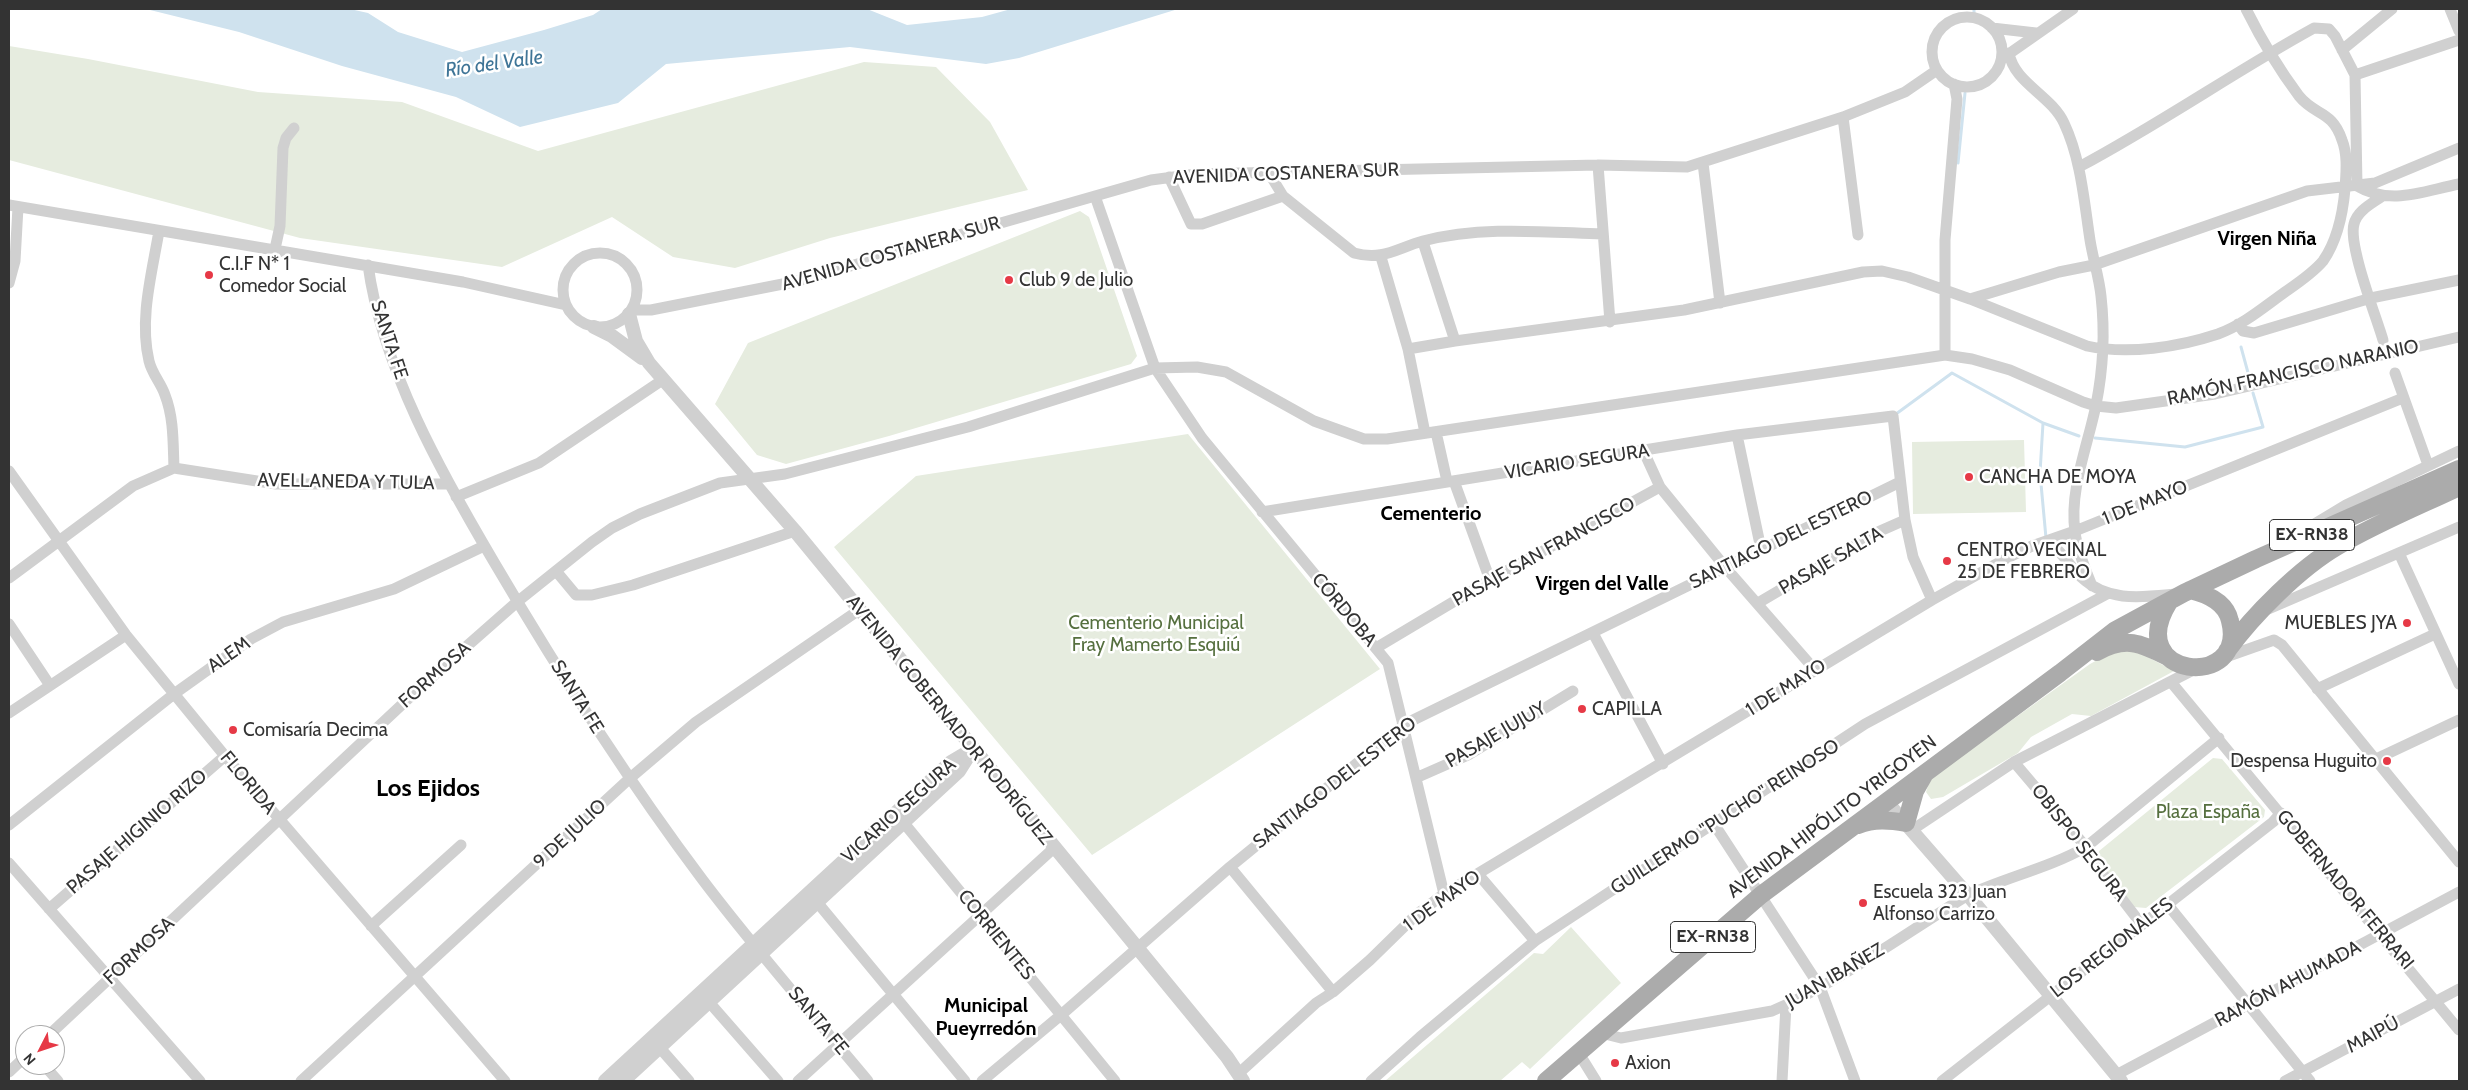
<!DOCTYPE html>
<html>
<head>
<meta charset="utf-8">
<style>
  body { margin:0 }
  #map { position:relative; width:2468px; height:1090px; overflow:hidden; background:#fff; font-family:Cabin,sans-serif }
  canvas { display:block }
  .frame { position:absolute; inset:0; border:10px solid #333; pointer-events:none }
  .north { position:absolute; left:15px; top:1025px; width:50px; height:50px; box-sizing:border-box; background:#fff; border:1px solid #adadad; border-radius:50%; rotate:229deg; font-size:14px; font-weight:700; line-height:20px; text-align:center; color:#333 }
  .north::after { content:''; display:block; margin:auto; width:18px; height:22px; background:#e63946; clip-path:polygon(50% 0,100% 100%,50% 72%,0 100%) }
</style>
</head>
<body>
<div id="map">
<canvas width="2468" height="1090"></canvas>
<div class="frame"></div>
<div class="north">N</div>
</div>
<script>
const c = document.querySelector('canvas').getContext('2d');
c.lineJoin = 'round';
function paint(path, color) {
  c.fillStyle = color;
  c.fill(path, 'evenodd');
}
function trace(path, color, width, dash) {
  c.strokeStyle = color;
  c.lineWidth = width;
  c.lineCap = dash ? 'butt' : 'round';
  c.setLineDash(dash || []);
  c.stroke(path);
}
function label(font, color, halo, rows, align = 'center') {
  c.font = font + ' Cabin,sans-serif';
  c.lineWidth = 5;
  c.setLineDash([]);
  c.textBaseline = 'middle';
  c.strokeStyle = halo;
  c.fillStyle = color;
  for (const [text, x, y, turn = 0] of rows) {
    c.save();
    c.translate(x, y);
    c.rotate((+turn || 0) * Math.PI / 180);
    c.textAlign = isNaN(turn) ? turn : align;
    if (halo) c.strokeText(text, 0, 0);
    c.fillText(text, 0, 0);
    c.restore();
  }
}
paint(new Path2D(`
  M9,46l79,13 170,33 144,10 136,49 326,-89 72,5 54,55 38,68 -198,48 -95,30 -62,-11 -61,-40 -110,50 -202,-29 -291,-78z
  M1080,211l9,6 48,139 -6,8 -242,72 -103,28 -29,-9 -42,-51 33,-61z
  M1188,434l192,235 -288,186 -258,-308 82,-71z
  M2024,440l2,72 -113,2 -1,-72z
  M2133,649l41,22 -83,45 -19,-2 -41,23 -13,16 -75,44 -12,2 -5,-7 4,-12 18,-14 142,-102 24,-13z
  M2213,758l9,1 43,51 -1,7 -118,91 -12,-1 -36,-47 1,-9z
  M1571,927l50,56 -91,86 -8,-7 -22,19h-115l149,-128 9,1z`), '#e6ecdf');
paint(new Path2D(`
  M146,9h204l18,4 30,19 64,20 82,-22 49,-15 9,-6h265l40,16 75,-8 29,-8h167l-159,49 -33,6 -136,-17 -184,17 -48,39 -98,24 -64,-30 -114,-31 -103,-34z`), '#cfe2ee');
trace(new Path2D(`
  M1974,13v-4
  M1958,163l7,-70
  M2241,347l9,33
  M1896,414l56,-41 91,50 36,13
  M2043,423l-3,50 6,65
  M2095,438l90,9 78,-20 -10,-34`), '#cfe2ee', 3);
trace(new Path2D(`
  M2450,9l9,22
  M1932 52a35 35 0 1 1 70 0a35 35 0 1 1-70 0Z
  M1992,28l44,5
  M2342,50l50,-41
  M2009,53c5,30 42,42 55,70 17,36 20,78 26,117 3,19 9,37 11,56 4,36 2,74 -5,109 -8,40 -27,85 -21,127 2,18 10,36 17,54
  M2003,58l70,-49
  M2355,75l104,-35
  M1843,117l15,118
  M1703,163l17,140
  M1598,165l12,157
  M2079,167c81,-43 155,-95 235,-139l15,1 6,7 20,39 2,111
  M1269,173l14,23 71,57c29,8 43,-5 69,-12 59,-15 119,-9 179,-7
  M1169,177l22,47h11l81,-28
  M2357,186c34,20 66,5 102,-2
  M1095,196l60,172 47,70 186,225 56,231
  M2381,197c-10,7 -24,14 -27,27 -6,21 22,92 29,116
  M9,205l454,77 103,23
  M159,231c-7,42 -20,88 -10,130 3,13 12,22 16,34 9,23 8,49 9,73
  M1423,242l32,99
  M275,249l5,-23 3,-78 3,-10 8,-10
  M563 290a37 37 0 1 1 74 0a37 37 0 1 1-74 0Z
  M1381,257l27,92 17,84
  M368,265c14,103 74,209 126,297 64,109 132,216 208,317 52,69 110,135 166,202
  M9,283l6,-22 3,-54
  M1970,299l117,47c41,9 92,1 131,-12 25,-9 46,-27 67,-42 13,-9 28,-19 38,-31 14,-20 20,-49 22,-72 1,-16 3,-34 -3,-49 -10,-30 -27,-24 -43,-44 -21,-28 -38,-57 -53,-87
  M632,310h19l147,-29 353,-101 45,-6 402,-9 89,2 156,-50 62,-25 32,-22
  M2238,324l5,7 11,2 117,-35 88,-18
  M1408,349l47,-8 229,-31 179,-38 19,-1 26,6 62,22 89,-27 35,-7 213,-74 68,-8 84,-35
  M1945,355v-115l12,-141 -3,-15
  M2395,373l33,92
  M1436,432l11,49
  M1737,435l24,114
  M1644,452l16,35 66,81 89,102
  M9,471l117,164 99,121 280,325
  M1454,481l36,99
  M456,497l83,-34 125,-84
  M1262,512l475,-77 156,-19 12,104 8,37 19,43
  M2303,531l43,-26 113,-54
  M2046,541c16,9 22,24 35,36 28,26 62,20 96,17
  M2399,553l60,131
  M556,571l20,24h16l41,-10 162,-54
  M9,578l124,-92 41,-18 102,16h172
  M1758,603l122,-72 25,-11
  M2266,610l193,-83
  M9,624l40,60
  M1593,633l70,131
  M1376,648l114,-68 170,-93
  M2223,658l51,-18 8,5 177,217
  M2171,682l288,348
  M2317,689l118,-55
  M9,713l117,-78
  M2374,760l85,-40
  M2014,762l72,85 6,13 50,65
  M1418,777l50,-22 105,-64
  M899,817l216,264
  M1714,824l106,163 35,94
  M9,825l165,-131 77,-55 32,-17 111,-33 90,-43
  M1912,830l102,-68 181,-93
  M9,863l191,218
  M1230,867l103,125
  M1478,874l57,67
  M812,896l153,185
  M2168,905l142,176
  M49,909l176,-153
  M371,926l90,-81
  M709,1002l69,79
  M1601,1033l20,5 151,-27c66,-28 134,-78 196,-116 39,-18 81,-27 118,-48l133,-109
  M49,1035l376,-352 92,-81 75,-60 20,-14 28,-14 80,-31 65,-9 183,-47 187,-59 42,-1 29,5 88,49 50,18h23l558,-84 27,4 38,11 73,32 13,4 20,2 99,-14 244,-57
  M660,1048l29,33
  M1578,1052l18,29
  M44,1065l14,16
  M9,1072l16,-15
  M1238,1074l78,-71 17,-11 37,-32 46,-45 28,-21 488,-294 75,-42 25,-12 43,-15 328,-133
  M2116,1075l343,-183
  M301,1081l328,-302 67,-57 163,-112
  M798,1081l256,-233
  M982,1081l79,-66 169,-148 175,-143 495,-242
  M1371,1081l49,-44 115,-96 330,-217 242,-130
  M1782,1081l4,-76
  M1942,1081l331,-259 8,-9
  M2285,1081l174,-92`), '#d0d0d0', 11);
trace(new Path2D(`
  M629,314l7,27 13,22 146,168 432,526 16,24
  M594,327l18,9 30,22
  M1886,801l82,94 153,186
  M605,1081l346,-319 22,-13
  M623,1081l336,-310 12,-19`), '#d0d0d0', 14);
trace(new Path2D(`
  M2169,602c-48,77 79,89 61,19 -4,-19 -23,-27 -40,-31
  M2227,651c26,-36 73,-83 111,-105 39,-23 81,-40 121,-59
  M2097,652c28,-16 44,-9 71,5
  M1858,825c16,-6 31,-5 48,-2l9,-32 9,-16
  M1546,1081l215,-186 299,-222 54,-42 70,-38 72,-34 203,-90`), '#ababab', 18);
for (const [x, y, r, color] of [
  [209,275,5,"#e63946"],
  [1009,280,5,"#e63946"],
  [1969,477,5,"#e63946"],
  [1947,561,5,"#e63946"],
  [2407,623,5,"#e63946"],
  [1582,709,5,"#e63946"],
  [233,730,5,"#e63946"],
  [2387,761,5,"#e63946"],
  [1863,903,5,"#e63946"],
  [1615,1063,5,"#e63946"]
]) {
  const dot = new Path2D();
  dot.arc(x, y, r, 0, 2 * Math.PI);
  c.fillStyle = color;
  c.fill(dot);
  trace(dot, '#fff', 2);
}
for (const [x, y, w] of [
  [2312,535,85],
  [1713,937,85]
]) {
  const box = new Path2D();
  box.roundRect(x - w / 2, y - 15.5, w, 31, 4);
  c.fillStyle = '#fff';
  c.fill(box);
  trace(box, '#333', 1);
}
label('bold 18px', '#333', null, [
  ["EX-RN38",2312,535],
  ["EX-RN38",1713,937]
]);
label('19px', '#333', '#fff', [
  ["AVENIDA COSTANERA SUR",1286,174,-2],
  ["AVENIDA COSTANERA SUR",891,254,-16],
  ["SANTA FE",389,340,72],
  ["RAMÓN FRANCISCO NARANIO",2293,373,-12],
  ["VICARIO SEGURA",1577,462,-9],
  ["AVELLANEDA Y TULA",346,482,1],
  ["1 DE MAYO",2145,503,-22],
  ["SANTIAGO DEL ESTERO",1781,540,-26],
  ["PASAJE SAN FRANCISCO",1544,552,-29],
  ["PASAJE SALTA",1831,561,-30],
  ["CÓRDOBA",1344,610,50],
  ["ALEM",229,655,-35],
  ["FORMOSA",435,675,-42],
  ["1 DE MAYO",1786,688,-32],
  ["SANTA FE",577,697,58],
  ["AVENIDA GOBERNADOR RODRÍGUEZ",949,720,51],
  ["PASAJE JUJUY",1496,735,-30],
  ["FLORIDA",248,783,50],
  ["SANTIAGO DEL ESTERO",1335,783,-38],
  ["VICARIO SEGURA",899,811,-42],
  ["GUILLERMO \"PUCHO\" REINOSO",1725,817,-33],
  ["AVENIDA HIPÓLITO YRIGOYEN",1832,817,-37],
  ["PASAJE HIGINIO RIZO",137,832,-41],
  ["9 DE JULIO",570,834,-43],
  ["OBISPO SEGURA",2079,843,52],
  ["GOBERNADOR FERRARI",2345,890,50],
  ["1 DE MAYO",1442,901,-36],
  ["CORRIENTES",996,935,51],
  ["LOS REGIONALES",2112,948,-38],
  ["FORMOSA",139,951,-43],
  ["JUAN IBAÑEZ",1835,976,-30],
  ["RAMÓN AHUMADA",2288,984,-28],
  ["SANTA FE",818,1021,50],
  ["MAIPÚ",2373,1035,-28]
]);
label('19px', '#333', '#fff', [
  ["C.I.F N* 1",219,264],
  ["Comedor Social",219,286],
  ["Club 9 de Julio",1019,280],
  ["CANCHA DE MOYA",1979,477],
  ["CENTRO VECINAL",1957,550],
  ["25 DE FEBRERO",1957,572],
  ["MUEBLES JYA",2397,623,"right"],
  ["CAPILLA",1592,709],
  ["Comisaría Decima",243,730],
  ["Despensa Huguito",2377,761,"right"],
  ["Escuela 323 Juan",1873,892],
  ["Alfonso Carrizo",1873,914],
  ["Axion",1625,1063]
], 'left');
label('19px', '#56703f', '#fff', [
  ["Cementerio Municipal",1156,623],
  ["Fray Mamerto Esquiú",1156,645],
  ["Plaza España",2208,812]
]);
label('italic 20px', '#3f7597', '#fff', [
  ["Río del Valle",494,64,-8]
]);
label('bold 20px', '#000', '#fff', [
  ["Virgen Niña",2267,239],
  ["Cementerio",1431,514],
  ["Virgen del Valle",1602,584],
  ["Municipal",986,1006],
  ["Pueyrredón",986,1029]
]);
label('bold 24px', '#000', '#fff', [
  ["Los Ejidos",428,789]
]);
</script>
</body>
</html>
